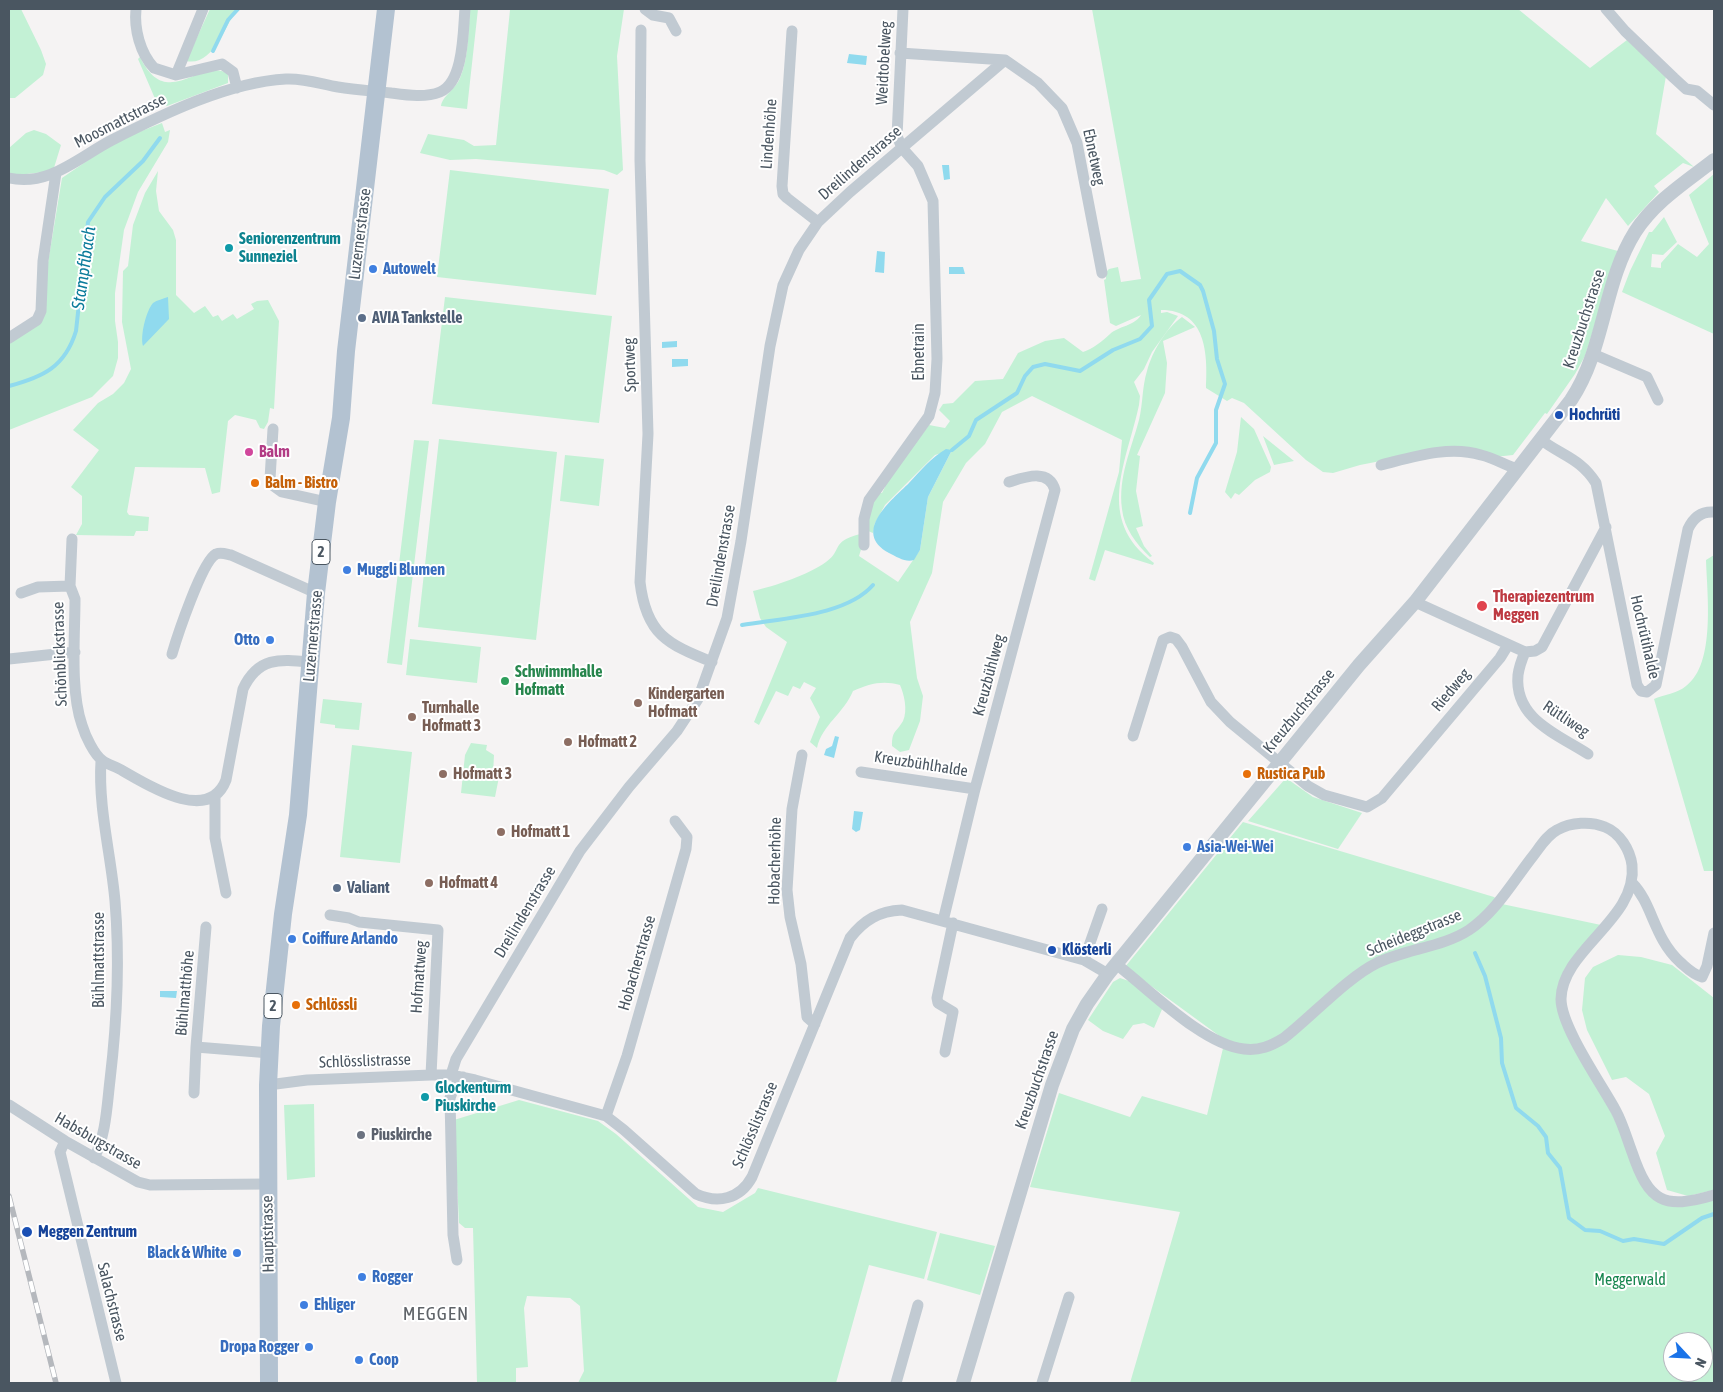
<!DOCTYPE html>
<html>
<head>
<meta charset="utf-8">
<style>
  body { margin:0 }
  #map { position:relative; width:1723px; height:1392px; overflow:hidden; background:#f5f3f3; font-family:"Asap Condensed",sans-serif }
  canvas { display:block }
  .frame { position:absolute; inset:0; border:10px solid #4a5661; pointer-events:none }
  .north { position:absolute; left:1663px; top:1332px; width:50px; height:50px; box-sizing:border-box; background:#fff; border:1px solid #b7bbc0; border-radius:50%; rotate:115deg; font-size:14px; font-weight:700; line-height:20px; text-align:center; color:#4a5661 }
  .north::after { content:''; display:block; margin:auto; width:18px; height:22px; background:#1a73e8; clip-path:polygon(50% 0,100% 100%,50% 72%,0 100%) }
</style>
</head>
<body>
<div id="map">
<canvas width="1723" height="1392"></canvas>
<div class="frame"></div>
<div class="north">N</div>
</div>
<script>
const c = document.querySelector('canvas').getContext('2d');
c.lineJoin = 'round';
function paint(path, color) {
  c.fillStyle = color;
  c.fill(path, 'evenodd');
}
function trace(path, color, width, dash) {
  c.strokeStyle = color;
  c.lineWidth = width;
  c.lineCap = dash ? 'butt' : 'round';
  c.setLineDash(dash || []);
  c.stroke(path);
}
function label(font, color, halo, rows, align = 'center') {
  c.font = font + ' "Asap Condensed",sans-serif';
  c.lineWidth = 4;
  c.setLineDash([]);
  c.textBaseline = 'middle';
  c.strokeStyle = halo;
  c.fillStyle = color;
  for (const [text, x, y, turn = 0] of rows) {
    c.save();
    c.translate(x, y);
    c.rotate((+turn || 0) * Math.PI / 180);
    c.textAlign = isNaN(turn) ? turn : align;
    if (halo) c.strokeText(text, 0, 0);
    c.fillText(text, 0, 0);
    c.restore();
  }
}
paint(new Path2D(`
  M9,9h12l20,41 5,14 -3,11 -28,23h-6z
  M210,9h27c-12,17 -24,58 -51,52z
  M470,9h8l-11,100 -26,-3c1,-10 15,-17 19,-28 9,-21 8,-47 10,-69z
  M506,9h118l-7,47 6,114 -6,5 -13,-5 -128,-11 -26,1 -30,-7 8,-19 36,6 10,6 22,-1 14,-135z
  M1092,9h426l72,59 37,-28 39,36 -10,58 38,33 -11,-4 -29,23 5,6 -31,34 -22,-28 -25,43 37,10 -33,105 -10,18 -28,40 -2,-1 -32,42 -19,2 -57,-7 -77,15 -27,8 -10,-1 -17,-12 -62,-57 -12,-5 -5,3 -21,-13c2,-35 0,-78 -45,-78v3l6,-1 11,4 -26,36 -8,17 -10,13 6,14 -1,9c-12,57 -45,114 15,158l-1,2 -48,-15 -10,31 -6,-2 30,-107 3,-32 -90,-44 -30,16 -17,32 -19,19 -23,39 -11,71 -22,49 7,56 6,18 -3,25 -11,29 -9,2 -8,-6c0,-16 4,-13 11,-25 5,-11 1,-27 -3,-36 -18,-5 -31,-1 -47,6 -9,22 -31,34 -36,57l-7,-6 10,-25 -10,-19 6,-10 -12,-6 -4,7 -7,-3 -5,10 -12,-5 -17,34 -5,-3 33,-80 -21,-15 -6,-9 -7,-27c22,-5 55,-16 73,-29 17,-12 4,-20 34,-28l3,9 -4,13 39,26 22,-32 8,-53 24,-47 -17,5 -50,50 -10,18 -2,10 -5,-2v-17l10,-22 4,1 3,-6 -2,-2 46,-60 16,3 5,-7 -11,-11 4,-6 10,-1 22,-22 28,-2 15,-26 27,-12 19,-3 19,14c11,-4 18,-10 27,-18 9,-8 24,-8 31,-19l-25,11 -6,-3 -6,-43 2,-1v-7l3,-3 9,-2 3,15 20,-3z
  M140,57c27,56 60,-1 88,17v9l-61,23 -11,-5 -18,-42z
  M162,123l3,9 5,-2 -2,12 -30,50 -14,38 -9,63v28l3,21v16l-5,18 -21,21 -83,33v-89l29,-18 24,-145 54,-37z
  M34,130l12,4 15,11 -8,26 -44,5v-28l17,-15z
  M450,170l159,19 -13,106 -159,-18z
  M158,171l-2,20 3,20 14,19 3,10v55l18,18 11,-7 8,11 5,-2 4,6 11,-7 4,5 17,-10 -3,-5 6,-3 11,-1 11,21 -5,88 -4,-1 -2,14 -4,7 -4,-1 -4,-8 -21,-5 -7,6 -8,71 -8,2 -7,-26 -70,-1 -8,45 2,3 20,2 -1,14h-12l-2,5 -58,-1 6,-11v-28l-11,-9 28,-37 -26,-20 25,-27 15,-9 11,-11 7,-14 -9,-47 1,-51 5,-5 5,-41 12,-32z
  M1714,174v160l-92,-42 8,-21 19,-39h3l12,-15 13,25 -14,13 -11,-1 -1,13 10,1v-5l17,-19 19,13 12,-13 -20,-49z
  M445,297l167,19 -13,107 -167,-19z
  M1182,317l13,10 -32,14 4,22 -2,30 -28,62 3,1 -4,35 7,35 -7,2 8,18 8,10 -2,1c-14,-13 -26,-29 -28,-48 -4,-32 9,-59 17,-89 4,-16 3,-33 8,-49 5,-19 19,-43 35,-54z
  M1241,417l13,12 17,38 -1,5 -15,8 -16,15 -4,-2 -4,6 -6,-7 12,-40z
  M1263,436l31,25 -20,4z
  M439,439l118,13 -21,188 -118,-13z
  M414,440l15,1 -27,224 -15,-2z
  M565,455l39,4 -5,47 -39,-5z
  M1714,555v316h-10l-50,-172c9,-4 24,-6 32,-13 30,-22 21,-93 20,-126z
  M410,639l71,8 -4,36 -71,-8z
  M323,699l39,4 -3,27 -24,-2v-3l-15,-2z
  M471,743l16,2 -1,5 8,5 -1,20 6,2 -4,20 -34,-4 4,-38z
  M352,745l60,7 -12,111 -60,-6z
  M1286,778l27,19 49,16 -24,36 -90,-28z
  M1243,822l251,75 8,7 99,21 -37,45 -6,34 95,194h61v185h-584l50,-171 -150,-25 29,-94 71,24 12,-21 65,19 18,-75 -100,-73zM1673,1342h30v30h-30z
  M1618,955l23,2 31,8 42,33v192l-26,6 -21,-6 -11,-37 9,-17 -16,-42 -23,-17 -14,3 -25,-50 -5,-20 3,-32 8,-11z
  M1120,978l12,4 31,25 -9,21 -10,-5 -11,2 -10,14 -20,-8 -15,-11 25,-38z
  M519,1100l79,21 18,13 82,73 25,5 32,-19 3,-5 179,44 -13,47 -55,-14 -33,118h-258l6,-12 -4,-65 -10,-8 -43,-2 -3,12 4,59 -12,1v15h-39l-4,-155h-8l-6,-5 -5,-103z
  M314,1104l1,73 -28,3 -3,-75z
  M940,1233l55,13 -15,49 -53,-15z`), '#c3f1d5');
paint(new Path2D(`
  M849,54l18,2 -1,9 -19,-2z
  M942,165h7l1,14 -6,1z
  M877,251l8,1 -1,21 -9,-1z
  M949,267h14l2,7h-16z
  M168,297l1,22 -26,27c-3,-10 3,-35 10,-43 4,-3 10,-4 15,-6z
  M677,341v6l-15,1v-6z
  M672,359h16v7l-16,1z
  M946,449l6,1 -24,47 -8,53 -6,10c-8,3 -17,-3 -25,-7 -38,-21 3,-53 20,-70 12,-13 22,-25 37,-34z
  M835,736l4,1 -5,21 -10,-3 2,-6 6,-3z
  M854,811l9,1 -3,18 -4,2 -4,-3z
  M160,991h17l-1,7 -16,-1z`), '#90daee');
trace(new Path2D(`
  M213,51l15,-31 10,-11
  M9,386c34,-9 56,-19 67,-55l12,-109 17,-25 38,-36 17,-23
  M952,450l17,-14 7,-16 41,-27 8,-17 8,-9 12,-3 35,7 33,-21 27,-11 12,-13 -3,-26 18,-26 13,-3 20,14 3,6 11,40 3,28 8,25 -9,26v33l-19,35 -7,35
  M742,625c40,-7 104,-9 131,-40
  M1475,953l10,23 16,62 1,25 14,45 22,18 8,11 2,16 12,15 9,50 16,12 15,1 23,10 11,-2 30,5 38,-26 12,-4`), '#90daee', 4);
trace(new Path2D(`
  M136,9c-2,20 4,44 18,59l22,7 46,-11 11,8 4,16
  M645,9l8,6 16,3 7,13
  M1606,9l19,22 49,47 12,11 11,2 17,14
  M641,30l-1,130 8,274 -8,148c6,52 27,62 72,80
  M792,31l-10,155 1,8 4,4 31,24
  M900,53l105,7 33,23 24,25 15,35 25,130
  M176,75l27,-66
  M9,178c40,9 70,-21 103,-38 51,-26 117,-58 174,-61 18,-1 35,5 52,8 18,3 36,4 53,6 15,2 34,5 49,-1 24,-10 23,-61 25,-83
  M9,338l28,-18 4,-9 2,-50 13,-88
  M1593,354l54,23 11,23
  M273,429l-3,50 1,5 11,8 45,10
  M1540,439c22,17 40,19 56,44l41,202 4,6 6,1 9,-7 32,-156c5,-11 13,-18 26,-17
  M1381,465c32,-8 68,-20 100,-10 13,3 24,10 36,14
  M72,539l-2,47 5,13c0,37 -5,92 7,126 3,10 12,30 21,36 6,4 14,6 20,10 26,15 86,53 103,9l17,-91c15,-32 36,-30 67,-27
  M864,545v-26l5,-19 60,-84 6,-23 2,-34 -4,-158 -15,-35 -16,-18 -5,-12 6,-127
  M21,593l17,-6 32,-1
  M1415,602l110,50 10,-1 7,-4 64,-120
  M1525,652c-3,7 -6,16 -7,23 -4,44 39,59 70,79
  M172,654c5,-17 30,-93 44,-100 5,-2 10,0 15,1l85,38
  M9,659l66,-7
  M1133,736l30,-96 7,-3 6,2 6,8 29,55 19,20 78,64 16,9 43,12 15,-9 118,-140 8,-13
  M802,755l-10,54 -5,81 3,27 11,47 6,53 8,7
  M861,772l114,17
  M215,797v41l11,55
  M1632,883c21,21 21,54 48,79 7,6 12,12 22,15l5,-11 7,-33
  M330,915l19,3 10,4 79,8 -7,145
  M943,921l32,-132 80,-299c-6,-22 -30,-13 -46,-8
  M206,927l-10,120 74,6
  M1084,960l18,-51
  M1116,964c33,25 87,81 128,85 15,2 27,-3 40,-11 27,-21 64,-61 93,-75 29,-14 66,-16 92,-33 27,-18 45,-50 64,-74 7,-9 14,-21 24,-26 14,-8 34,-9 48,-3 15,6 25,23 27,38 6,54 -70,84 -71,134 0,28 41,86 55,112 7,13 11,28 16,41 17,50 31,58 82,43
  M945,1052l8,-40 -15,-9 -1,-5 16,-75
  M451,1075l5,-16 124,-208 49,-64 48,-56 21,-32 29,-81 14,-77 29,-195 13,-61 16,-35 19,-28 32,-30 155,-132
  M268,1085l39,-5 124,-5h20l24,5 131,36 18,14 72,64c22,10 44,5 56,-17l98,-239c14,-18 29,-27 52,-28l182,50 24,14
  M194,1093l2,-46
  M9,1105l56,36 73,41 12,3 118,-1
  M606,1116l21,-60 59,-207 1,-12 -12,-16
  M65,1141l-5,11 56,231
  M94,1158c12,-22 13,-53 16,-78 7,-59 10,-119 5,-179 -4,-46 -17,-94 -14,-140
  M457,1260l-4,-25 -3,-137 4,-11 9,-10
  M896,1383l22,-78
  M1042,1383l27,-86`), '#c1cad2', 11);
trace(new Path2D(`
  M963,1383l89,-298 21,-56 14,-25 21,-30 251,-309 56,-63 156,-202c34,-51 32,-117 64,-168 20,-31 51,-50 79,-72`), '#c1cad2', 14);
trace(new Path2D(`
  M269,1383l-1,-298 3,-59 12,-112 15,-99 18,-222 11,-91 14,-84 5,-67 40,-342`), '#b3c2d1', 18);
const rail = new Path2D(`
  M9,1196l47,187`);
trace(rail, '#b5b8bd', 5.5);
trace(rail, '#fff', 4, [11]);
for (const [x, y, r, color] of [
  [229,248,5,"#0f9aa8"],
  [373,269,5,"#3f7fe0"],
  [362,318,5,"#5c6f8a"],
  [1559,415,5,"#1a4fb4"],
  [249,452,5,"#d1479c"],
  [255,483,5,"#e8710a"],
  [347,570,5,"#3f7fe0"],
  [1482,606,6,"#e0444e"],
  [270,640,5,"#3f7fe0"],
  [505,681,5,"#2e9e5b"],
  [638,703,5,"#8d6e63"],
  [412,717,5,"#8d6e63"],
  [568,742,5,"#8d6e63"],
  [443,774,5,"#8d6e63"],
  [1247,774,5,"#e8710a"],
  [501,832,5,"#8d6e63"],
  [1187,847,5,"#3f7fe0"],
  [429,883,5,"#8d6e63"],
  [337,888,5,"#5c6f8a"],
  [292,939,5,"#3f7fe0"],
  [1052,950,5,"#1a4fb4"],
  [296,1005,5,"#e8710a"],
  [425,1097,5,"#0f9aa8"],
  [361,1135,5,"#6b7280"],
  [27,1232,6,"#1a4fb4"],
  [237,1253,5,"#3f7fe0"],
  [362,1277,5,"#3f7fe0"],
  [304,1305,5,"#3f7fe0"],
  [309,1347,5,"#3f7fe0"],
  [359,1360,5,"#3f7fe0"]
]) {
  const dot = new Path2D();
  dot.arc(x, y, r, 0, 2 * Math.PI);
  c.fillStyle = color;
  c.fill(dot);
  trace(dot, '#fff', 2);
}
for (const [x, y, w] of [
  [321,552,18],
  [273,1006,18]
]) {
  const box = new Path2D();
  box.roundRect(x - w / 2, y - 12.5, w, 25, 4);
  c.fillStyle = '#fff';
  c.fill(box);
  trace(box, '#4a5661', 1);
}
label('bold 15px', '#4a5661', null, [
  ["2",321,552],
  ["2",273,1006]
]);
label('16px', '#4a5661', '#fff', [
  ["Weidtobelweg",884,63,-87],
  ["Moosmattstrasse",120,121,-27],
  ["Lindenhöhe",769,134,-86],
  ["Ebnetweg",1094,157,78],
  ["Dreilindenstrasse",860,163,-41],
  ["Luzernerstrasse",360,234,-83],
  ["Kreuzbuchstrasse",1584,319,-72],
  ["Ebnetrain",919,352,-90],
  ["Sportweg",630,365,-92],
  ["Dreilindenstrasse",721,556,-80],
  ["Luzernerstrasse",313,636,-85],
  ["Hochrütihalde",1645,637,77],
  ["Schönblickstrasse",60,654,-92],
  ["Kreuzbühlweg",989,675,-75],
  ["Riedweg",1451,690,-50],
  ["Kreuzbuchstrasse",1299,711,-51],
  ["Rütliweg",1566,719,34],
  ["Kreuzbühlhalde",921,764,9],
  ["Hobacherhöhe",775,861,-89],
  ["Dreilindenstrasse",525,912,-59],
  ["Scheideggstrasse",1414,933,-22],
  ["Bühlmattstrasse",99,960,-90],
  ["Hobacherstrasse",637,963,-74],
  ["Hofmattweg",419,977,-86],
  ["Bühlmatthöhe",185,993,-85],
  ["Schlösslistrasse",365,1061,-2],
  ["Kreuzbuchstrasse",1037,1080,-71],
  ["Schlösslistrasse",755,1125,-67],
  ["Habsburgstrasse",98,1141,30],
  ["Hauptstrasse",268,1234,-91],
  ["Salachstrasse",112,1302,76]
]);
label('bold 16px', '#0d838f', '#fff', [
  ["Seniorenzentrum",239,239],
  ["Sunneziel",239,257],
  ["Glockenturm",435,1088],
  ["Piuskirche",435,1106]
], 'left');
label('bold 16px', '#366cbe', '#fff', [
  ["Autowelt",383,269],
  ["Muggli Blumen",357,570],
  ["Otto",260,640,"right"],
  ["Asia-Wei-Wei",1197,847],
  ["Coiffure Arlando",302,939],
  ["Black & White",227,1253,"right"],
  ["Rogger",372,1277],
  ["Ehliger",314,1305],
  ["Dropa Rogger",299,1347,"right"],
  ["Coop",369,1360]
], 'left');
label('bold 16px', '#4e5e75', '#fff', [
  ["AVIA Tankstelle",372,318],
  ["Valiant",347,888]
], 'left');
label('bold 16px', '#164399', '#fff', [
  ["Hochrüti",1569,415],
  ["Klösterli",1062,950],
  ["Meggen Zentrum",38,1232]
], 'left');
label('bold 16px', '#b23c85', '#fff', [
  ["Balm",259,452]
], 'left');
label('bold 16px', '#c56008', '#fff', [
  ["Balm - Bistro",265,483],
  ["Rustica Pub",1257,774],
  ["Schlössli",306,1005]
], 'left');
label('bold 16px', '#be3a42', '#fff', [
  ["Therapiezentrum",1493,597],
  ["Meggen",1493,615]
], 'left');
label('bold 16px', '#27864d', '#fff', [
  ["Schwimmhalle",515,672],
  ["Hofmatt",515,690]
], 'left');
label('bold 16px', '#785e54', '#fff', [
  ["Kindergarten",648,694],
  ["Hofmatt",648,712],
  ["Turnhalle",422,708],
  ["Hofmatt 3",422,726],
  ["Hofmatt 2",578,742],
  ["Hofmatt 3",453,774],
  ["Hofmatt 1",511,832],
  ["Hofmatt 4",439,883]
], 'left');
label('bold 16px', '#5b616d', '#fff', [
  ["Piuskirche",371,1135]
], 'left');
label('16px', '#17864f', '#fff', [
  ["Meggerwald",1630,1280]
]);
label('italic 18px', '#0c7c9b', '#fff', [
  ["Stampfibach",84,268,-82]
]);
c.letterSpacing = '1px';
label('19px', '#5f6368', '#fff', [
  ["MEGGEN",436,1314]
]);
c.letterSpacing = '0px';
</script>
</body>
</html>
